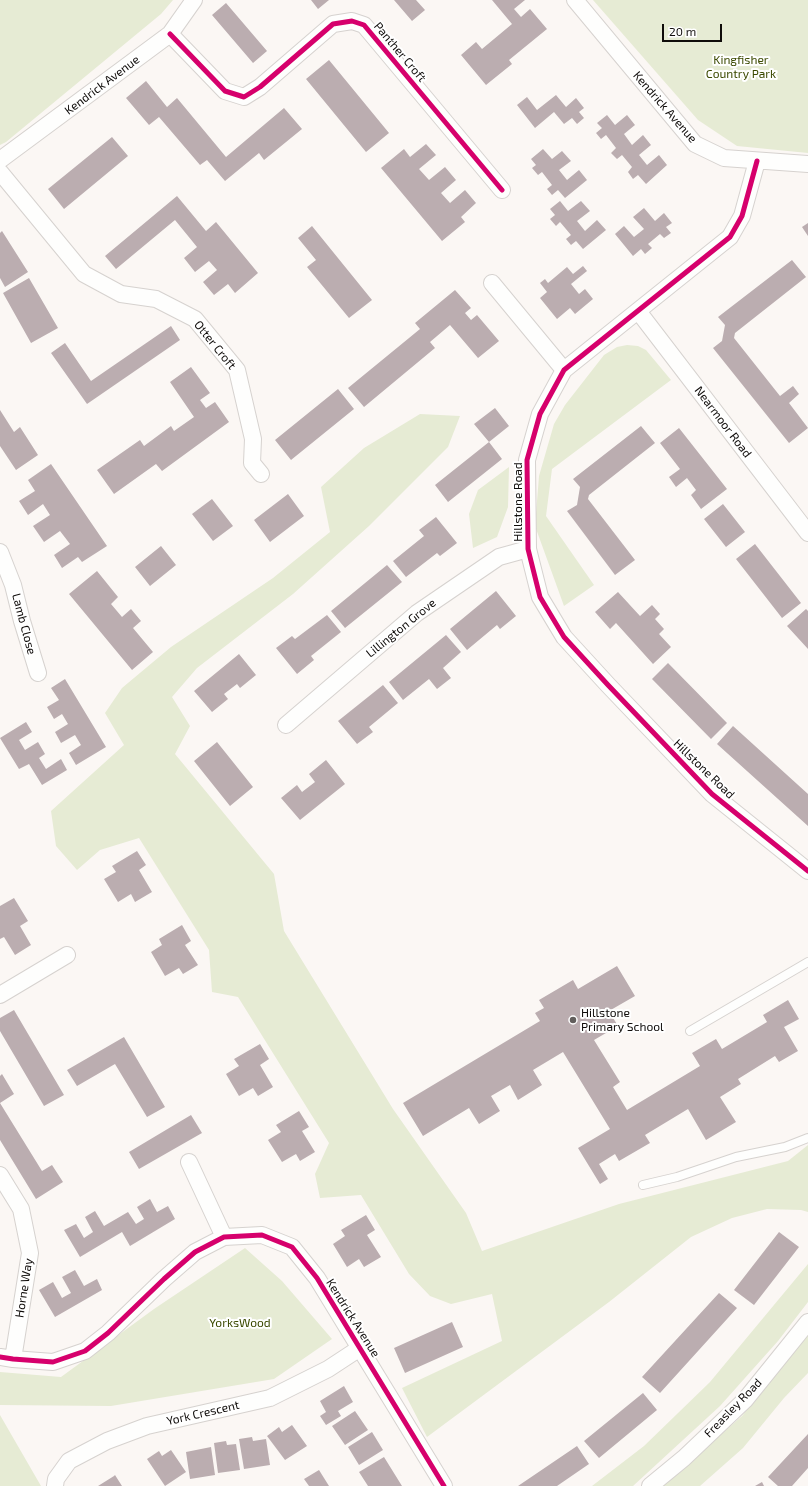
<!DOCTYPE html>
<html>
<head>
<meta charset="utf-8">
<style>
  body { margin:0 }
  #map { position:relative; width:808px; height:1486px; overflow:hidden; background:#fbf7f4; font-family:"Exo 2",sans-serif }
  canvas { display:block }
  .scale { position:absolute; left:662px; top:24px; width:60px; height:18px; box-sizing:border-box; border:2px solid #0f0c0a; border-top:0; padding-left:5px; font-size:12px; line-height:14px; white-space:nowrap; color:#0f0c0a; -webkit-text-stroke:3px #fff; paint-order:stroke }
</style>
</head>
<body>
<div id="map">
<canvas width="808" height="1486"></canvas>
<div class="scale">20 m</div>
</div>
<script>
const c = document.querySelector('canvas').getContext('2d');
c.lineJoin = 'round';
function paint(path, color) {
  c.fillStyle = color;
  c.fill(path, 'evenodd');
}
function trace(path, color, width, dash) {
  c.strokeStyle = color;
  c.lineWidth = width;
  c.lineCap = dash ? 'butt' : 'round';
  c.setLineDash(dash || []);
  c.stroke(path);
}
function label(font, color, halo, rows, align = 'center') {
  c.font = font + ' "Exo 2",sans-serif';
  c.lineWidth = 4;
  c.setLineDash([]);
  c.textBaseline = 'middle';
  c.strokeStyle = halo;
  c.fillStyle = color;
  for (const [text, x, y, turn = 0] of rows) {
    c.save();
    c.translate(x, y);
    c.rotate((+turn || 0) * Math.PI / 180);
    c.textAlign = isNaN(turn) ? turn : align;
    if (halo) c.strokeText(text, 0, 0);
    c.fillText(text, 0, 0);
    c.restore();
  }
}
paint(new Path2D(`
  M0,0h173l-12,14 -155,128 -6,3z
  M593,0h215v153l-71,-7 -39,-26z
  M627,345l11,1 8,4 25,30 -119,89 -6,47 48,69 -30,21 -29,-80 4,-50 15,-52 11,-19 39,-50 13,-8z
  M420,414l40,2 -12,31 -79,79 -76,68 -96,74 -25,29 18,29 -15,28 99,120 10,57 109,178 73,104 16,38 137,-47 169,-43 20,-16v67l-7,-2 -34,-1 -35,9 -41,19 -82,65 -182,135 -25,-49 100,-47 -10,-47 -41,10 -21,-8 -21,-22 -48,-79 -41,3 -5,-24 14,-31 -91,-146 -26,-5 -3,-42 -70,-112 -39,12 -23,20 -21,-24 -5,-35 73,-66 -19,-32 17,-25 49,-41 102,-69 57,-46 -9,-45 43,-39z
  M509,467l-1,40 -11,30 -24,11 -4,-34 9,-24z
  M245,1248l37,33 50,58 -58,40 -163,27 -111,-1v-33l61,5 93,-68z
  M808,1264v38l-30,39 -58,65 -87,80h-41l52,-40 66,-64z
  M808,1332v41l-24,25 -41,50 -43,38h-38l80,-70z
  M0,1415l41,71h-41z`), '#e6ebd4');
paint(new Path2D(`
  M311,0h18l-11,9z
  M394,0h22l9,10 -13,11z
  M492,0h33l-11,9 7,8 9,-8 17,20 -38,31 3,4 -26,21 -25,-30 15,-13 6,7 30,-25z
  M226,3l41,48 -14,12 -41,-48z
  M329,60l60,73 -23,19 -60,-73z
  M146,81l21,26 10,-9 49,59 58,-49 18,21 -38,31 -5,-7 -34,28 -18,-21 -7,5 -41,-48 -10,8 -23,-27z
  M556,95l10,12 10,-9 8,10 -5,4 5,6 -7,6 -5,-6 -8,6 -10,-12 -19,16 -18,-23 10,-8 10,13z
  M607,115l8,10 12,-10 8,10 -11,9 8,11 11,-10 8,10 -12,10 8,10 12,-10 8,10 -21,19 -8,-9 -5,4 -5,-7 4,-5 -10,-12 -5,4 -6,-6 5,-5 -10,-13 -5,4 -5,-6 6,-5 -5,-5z
  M112,137l16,19 -64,53 -16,-20z
  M426,144l10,11 -17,14 10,11 16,-13 11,13 -15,13 9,10 15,-13 11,13 -15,14 4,5 -23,19 -61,-73 23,-19 6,8z
  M543,149l9,10 10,-8 9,10 -12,9 8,10 12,-10 8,10 -22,18 -7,-8 -6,5 -5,-6 5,-4 -10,-13 -4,3 -6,-7 4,-3 -5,-6z
  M177,196l29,35 10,-9 42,51 -23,20 -7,-9 -14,11 -11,-13 14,-12 -8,-9 -14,11 -11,-14 13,-11 -22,-27 -59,49 -11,-13z
  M560,201l8,10 13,-10 9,10 -13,10 8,10 12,-11 9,10 -23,19 -7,-8 -5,4 -5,-6 5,-4 -11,-13 -4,4 -6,-7 5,-4 -5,-6z
  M644,208l11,13 9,-8 8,10 -6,4 5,6 -7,5 -4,-4 -12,10 4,4 -7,6 -4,-5 -8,7 -18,-22 9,-8 10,11 10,-8 -11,-12z
  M808,223v13l-6,-9z
  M312,226l60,74 -23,18 -42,-51 9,-7 -18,-22z
  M2,231l26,41 -23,15 -5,-9v-45z
  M792,260l14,17 -71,56 -1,5 46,58 13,-10 6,8 -10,9 19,25 -19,15 -76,-95 9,-7 3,-16 -7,-8z
  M583,266l4,5 -16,13 8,10 6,-5 8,10 -18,15 -5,-6 -13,11 -17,-21 7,-6 -7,-9 5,-4 3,4 19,-16 6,7z
  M29,278l29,50 -27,15 -28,-50z
  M455,290l16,18 -6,5 6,7 6,-5 22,26 -21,17 -28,-33 -20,17 5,6 -71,59 -16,-19 72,-59 -5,-6z
  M171,326l9,14 -93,64 -36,-51 14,-10 26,38z
  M191,367l19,26 -10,7 6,8 9,-6 14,20 -67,49 -6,-7 -42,30 -17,-24 43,-30 4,6 27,-20 3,5 20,-14 -24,-35z
  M338,389l16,20 -63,51 -16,-20z
  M495,408l14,18 -20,16 -15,-18z
  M0,410l14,22 6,-5 18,28 -22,15 -16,-24z
  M641,426l14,17 -66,52 -1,4 47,61 -20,15 -48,-64 10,-6 3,-18 -7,-8z
  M679,428l48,61 -26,20 -10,-14 5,-5 -9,-12 -11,9 -7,-10 11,-8 -20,-26z
  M489,442l13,17 -54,43 -13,-17z
  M51,464l56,82 -25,16 -4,-5 -16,11 -8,-13 16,-11 -10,-13 -16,11 -11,-16 17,-11 -7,-11 -15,11 -9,-14 16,-10 -7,-11z
  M288,494l16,22 -34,26 -16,-22z
  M212,499l21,27 -20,15 -21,-27z
  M723,504l22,28 -19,15 -22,-28z
  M436,517l21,26 -17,13 -3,-3 -31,24 -13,-16 31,-25 -5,-6z
  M755,544l46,59 -19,15 -46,-59z
  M161,546l15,19 -26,21 -15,-19z
  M387,565l15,17 -57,46 -14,-17z
  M97,571l21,26 -7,7 11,13 9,-8 10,12 -8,7 20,24 -21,18 -63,-76z
  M496,591l20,25 -16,13 -3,-4 -30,25 -17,-21z
  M618,592l22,24 12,-11 8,9 -5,5 9,10 -5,5 12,13 -18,17 -37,-41 -6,6 -15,-17z
  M806,609l2,2v38l-21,-23z
  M327,615l14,17 -30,24 3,4 -17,14 -21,-26 16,-12 3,3z
  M446,635l15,17 -18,16 8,10 -14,11 -8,-10 -26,21 -14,-18z
  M239,654l17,21 -16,13 -3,-4 -13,10 4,5 -16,13 -18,-21z
  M668,663l59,60 -16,16 -59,-60z
  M65,679l41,68 -30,18 -7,-12 12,-8 -6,-10 -14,8 -6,-11 13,-8 -6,-10 -8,5 -7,-12 12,-7 -8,-12z
  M383,685l15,18 -29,24 4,5 -16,12 -19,-23z
  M26,722l6,10 -13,8 6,10 13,-8 7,12 -6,4 7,11 15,-10 6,11 -25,15 -13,-21 -10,5 -19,-31z
  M733,726l75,68v32l-91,-82z
  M217,742l36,45 -23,19 -36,-45z
  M326,760l19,24 -45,36 -19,-22 16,-13 5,7 13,-10 -6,-8z
  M137,851l9,14 -7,5 13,22 -17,10 -4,-8 -13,8 -14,-23 12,-7 -4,-6z
  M14,898l14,23 -8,5 11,19 -16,10 -11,-18 -4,2v-33z
  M182,925l9,16 -6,4 13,20 -15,9 -4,-6 -14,8 -14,-24 11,-7 -3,-6z
  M617,966l18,30 -26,15 9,15 -24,14 26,42 -7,5 14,23 73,-44 -8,-13 24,-14 6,10 45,-27 -4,-7 25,-15 11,19 -15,8 14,24 -19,11 -4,-6 -37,23 3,5 -21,13 16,25 -30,18 -18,-31 -43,26 5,8 -31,18 -4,-7 -16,10 9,15 -8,5 -22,-36 32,-19 -47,-77 -30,18 9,15 -24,15 -8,-15 -19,11 9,15 -21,13 -10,-16 -46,28 -20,-33 137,-82 -5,-8 9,-5 -5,-8 34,-20 5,9z
  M14,1010l50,85 -20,11 -44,-75v-13z
  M124,1037l41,70 -18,10 -32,-53 -38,22 -10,-16z
  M260,1044l9,15 -9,6 13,22 -15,9 -5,-8 -14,8 -13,-22 13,-8 -5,-7z
  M2,1074l12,20 -14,9 42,68 10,-6 11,17 -27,17 -36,-59v-64z
  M299,1111l10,16 -7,4 13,21 -15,9 -4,-7 -14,8 -14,-22 13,-8 -5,-7z
  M191,1115l11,18 -63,36 -10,-17z
  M150,1199l7,13 11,-6 7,13 -45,27 -8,-14 -42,25 -16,-27 12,-6 8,14 9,-6 -8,-15 10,-6 9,15 24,-14 8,12 8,-5 -7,-12z
  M366,1215l9,15 -8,5 14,22 -17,10 -5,-8 -12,8 -14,-23 12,-8 -4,-6z
  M779,1232l20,15 -45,58 -20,-15z
  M75,1270l9,16 13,-7 5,11 -47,27 -16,-27 14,-8 9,16 9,-5 -9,-16z
  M719,1293l18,15 -77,85 -18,-16z
  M452,1322l11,25 -58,26 -11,-25z
  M344,1386l9,16 -15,9 3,5 -15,9 -6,-9 6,-4 -6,-11z
  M643,1393l14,17 -58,48 -15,-17z
  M355,1411l13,19 -23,15 -13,-19z
  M292,1425l15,21 -22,14 -18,-24 12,-9 3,5z
  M372,1432l11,18 -24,15 -11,-18z
  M808,1434v34l-16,18h-14l-10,-9z
  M252,1437l1,4 13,-2 4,26 -26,4 -5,-30z
  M226,1441l1,4 9,-1 4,26 -22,3 -4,-30z
  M577,1446l12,18 -32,22h-39z
  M211,1447l4,28 -25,4 -4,-27z
  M171,1450l15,22 -21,14 -18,-27 12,-8 3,5z
  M384,1457l18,29h-34l-9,-14z
  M319,1470l10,16h-20l-5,-7z
  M115,1475l7,11h-24l16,-10z
  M762,1482l2,4h-9z`), '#bbadb0');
const lane = new Path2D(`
  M690,1031l118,-69
  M643,1185l34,-8 59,-20 49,-10 23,-9`);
const street = new Path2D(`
  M575,0l120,144 29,14 84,6
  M170,34l55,57 19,6 16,-10 73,-63 19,-3 12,4 138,165
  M0,160l170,-126 24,-34
  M757,161l-15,55 -12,21 -166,133 -24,44 -13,46 1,89 12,48 24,40 44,48 104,109 96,77
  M0,172l84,102 37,20 35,5 39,20 42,51 16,69 -1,24 9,11
  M492,283l72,87
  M638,311l170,222
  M0,552l13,33 9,36 16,52
  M286,725l131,-112 82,-56 29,-8
  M0,995l67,-40
  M189,1162l35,75
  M0,1175l21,34 9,44 -17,106
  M0,1357l13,2 40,3 32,-11 23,-18 56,-54 31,-27 29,-15 38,-2 30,12 25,31 127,208
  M55,1486l1,-7 13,-18 38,-20 40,-15 123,-28 58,-29 32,-21
  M650,1486l34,-28 61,-58 63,-78`);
trace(lane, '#d6d2cf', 10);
trace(street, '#d6d2cf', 18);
trace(lane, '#fefefd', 8);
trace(street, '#fefefd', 16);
trace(new Path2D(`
  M170,34l55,57 19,6 16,-10 73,-63 19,-3 12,4 138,165
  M757,161l-15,55 -12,21 -166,133 -24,44 -13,46 1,89 12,48 24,40 44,48 104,109 96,77
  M0,1357l13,2 40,3 32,-11 23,-18 56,-54 31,-27 29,-15 38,-2 30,12 25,31 127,208`), '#d6006c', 5);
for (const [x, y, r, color] of [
  [573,1020,4,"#625e5c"]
]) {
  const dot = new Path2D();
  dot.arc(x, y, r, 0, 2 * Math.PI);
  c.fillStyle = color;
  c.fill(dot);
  trace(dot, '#fff', 1.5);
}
label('12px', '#0f0c0a', '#fff', [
  ["Panther Croft",400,52,50],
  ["Kendrick Avenue",102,85,-37],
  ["Kendrick Avenue",665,107,49],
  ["Otter Croft",215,345,51],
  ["Nearmoor Road",723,422,53],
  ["Hillstone Road",518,502,-90],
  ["Lamb Close",24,624,75],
  ["Lillington Grove",401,628,-39],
  ["Hillstone Road",704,769,44],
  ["Horne Way",24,1288,-81],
  ["Kendrick Avenue",353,1318,58],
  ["Freasley Road",733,1408,-46],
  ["York Crescent",203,1413,-13]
]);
label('12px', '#3b4900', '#fff', [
  ["Kingfisher",741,60],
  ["Country Park",741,74],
  ["YorksWood",240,1323]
]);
label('12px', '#0f0c0a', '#fff', [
  ["Hillstone",581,1013],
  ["Primary School",581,1027]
], 'left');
</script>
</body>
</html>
